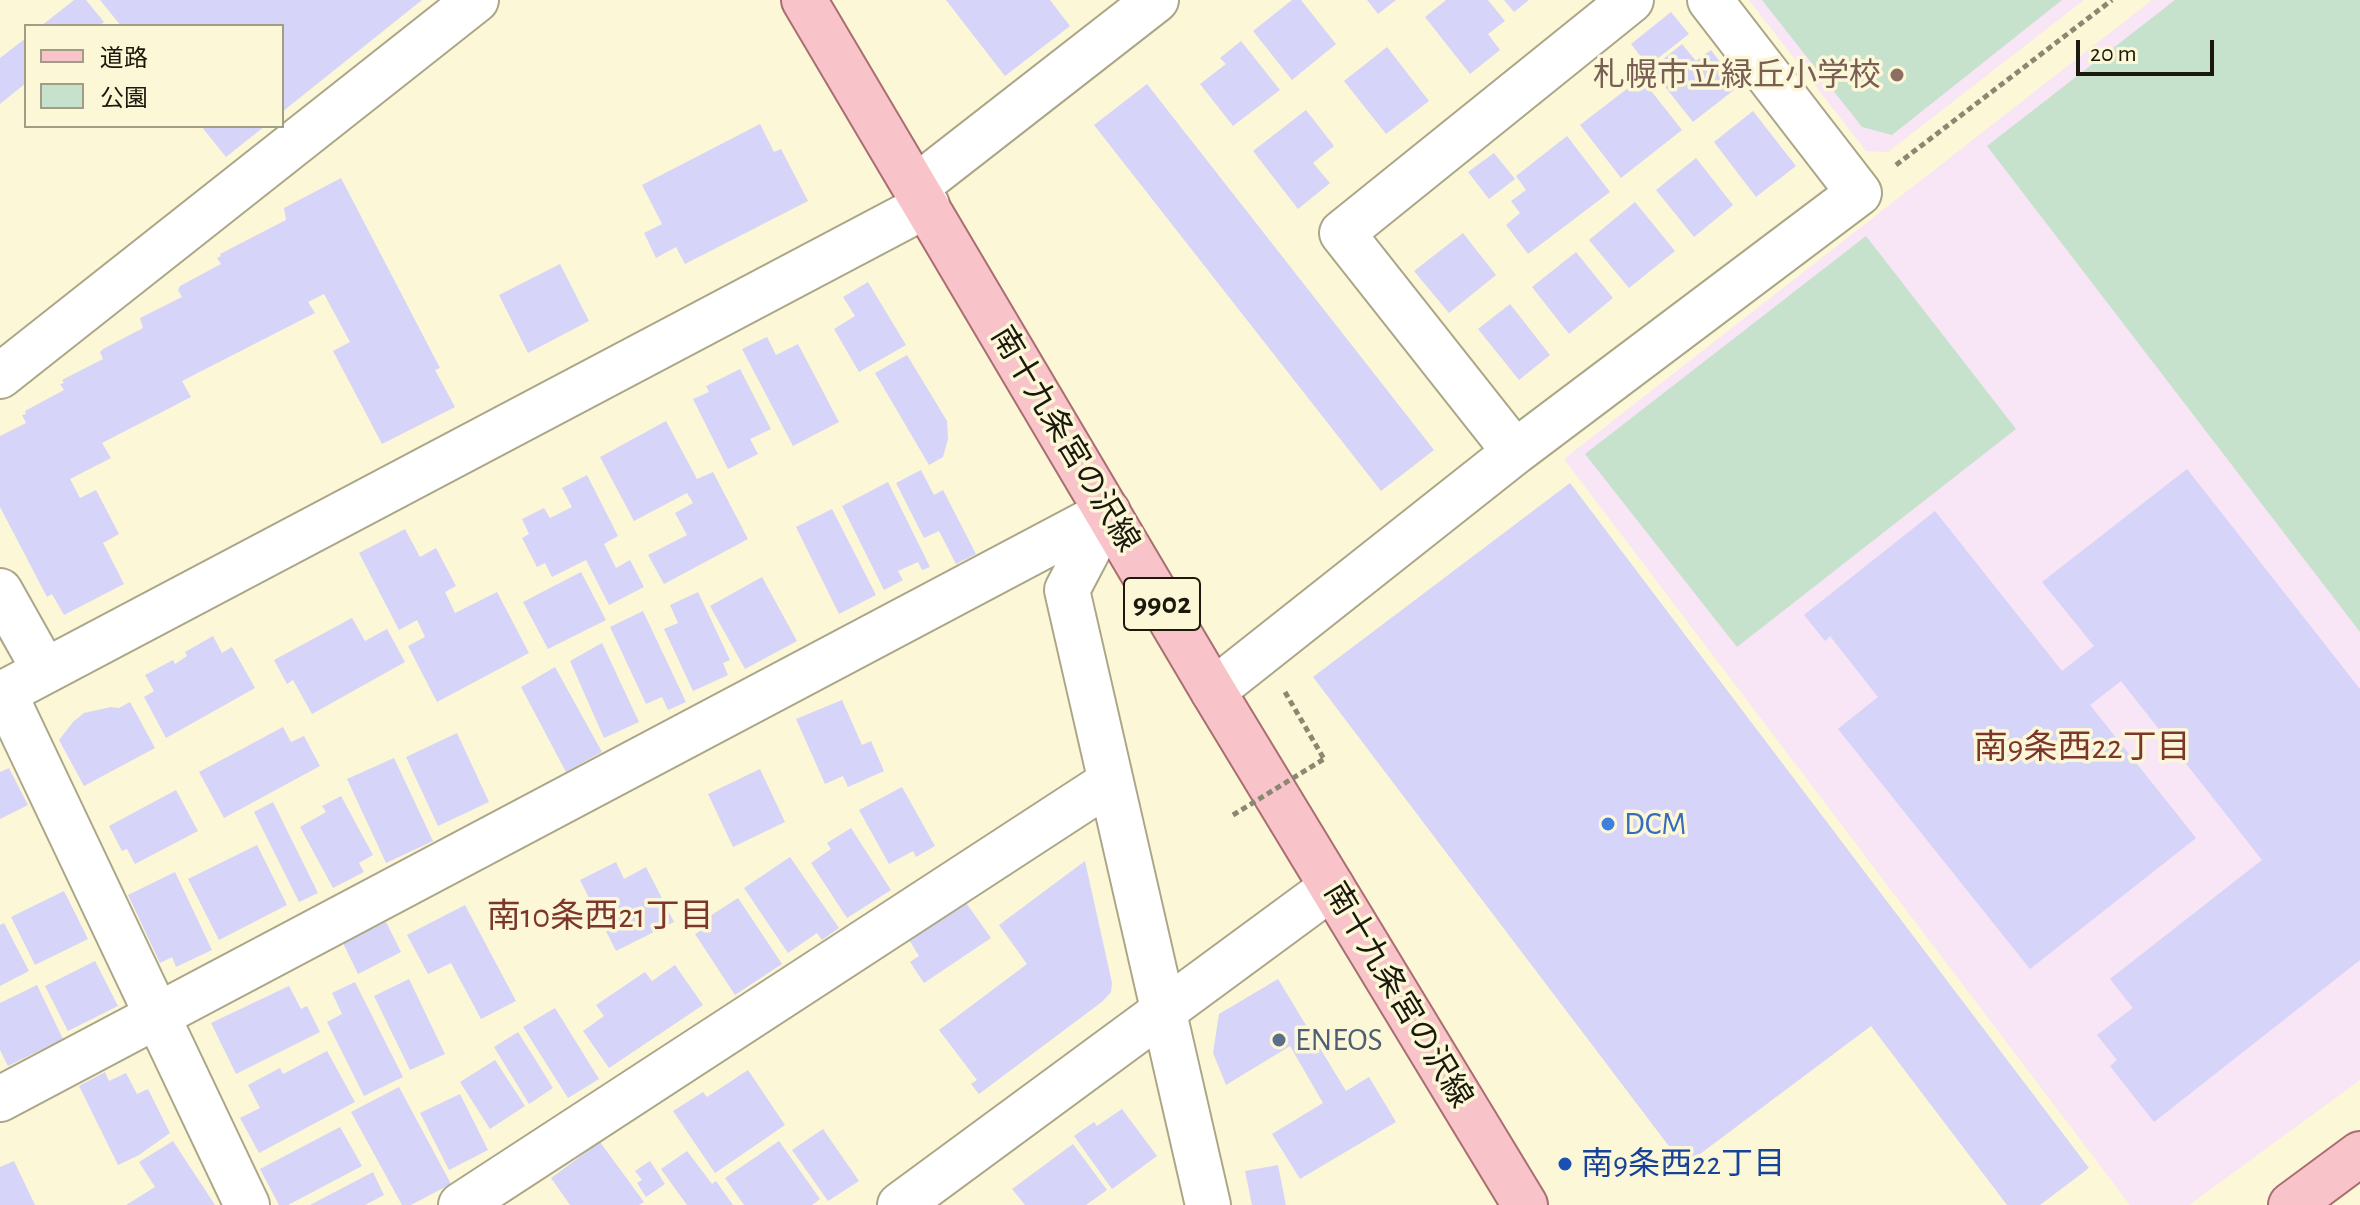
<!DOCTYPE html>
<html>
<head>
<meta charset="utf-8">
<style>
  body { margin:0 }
  #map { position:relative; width:2360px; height:1205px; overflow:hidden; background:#fcf7d7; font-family:"Alegreya Sans","Noto Sans JP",sans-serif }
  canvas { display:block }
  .legend { position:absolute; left:24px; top:24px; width:260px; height:104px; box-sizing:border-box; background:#fcf7d7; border:2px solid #a29e86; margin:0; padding:10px 14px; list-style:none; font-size:24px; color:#1b190d }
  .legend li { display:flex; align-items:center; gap:16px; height:40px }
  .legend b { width:40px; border:2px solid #a29e86 }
  .scale { position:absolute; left:2076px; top:40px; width:138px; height:36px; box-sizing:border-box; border:4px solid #1b190d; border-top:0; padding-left:10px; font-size:24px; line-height:28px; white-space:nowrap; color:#1b190d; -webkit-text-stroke:6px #fcf7d7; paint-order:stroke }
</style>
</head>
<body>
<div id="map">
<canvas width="2360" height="1205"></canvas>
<ul class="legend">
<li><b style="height:10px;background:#f8c4ca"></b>道路</li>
<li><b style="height:22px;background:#c7e2cc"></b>公園</li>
</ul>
<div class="scale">20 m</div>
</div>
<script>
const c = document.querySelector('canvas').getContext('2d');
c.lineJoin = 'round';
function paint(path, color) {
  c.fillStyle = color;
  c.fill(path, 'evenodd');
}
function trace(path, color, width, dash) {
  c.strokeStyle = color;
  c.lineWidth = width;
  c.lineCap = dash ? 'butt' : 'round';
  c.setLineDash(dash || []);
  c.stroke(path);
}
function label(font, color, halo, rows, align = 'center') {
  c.font = font + ' "Alegreya Sans","Noto Sans JP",sans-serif';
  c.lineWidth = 7;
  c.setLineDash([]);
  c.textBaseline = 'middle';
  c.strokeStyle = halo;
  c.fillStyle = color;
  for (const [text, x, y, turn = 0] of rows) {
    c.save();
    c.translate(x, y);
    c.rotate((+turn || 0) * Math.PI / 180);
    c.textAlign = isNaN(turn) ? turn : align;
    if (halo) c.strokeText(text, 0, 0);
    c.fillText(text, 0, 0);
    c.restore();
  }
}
paint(new Path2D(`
  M1749,0h335l-196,152 -22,-1z
  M2152,0h208v1080l-171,125h-59l-566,-746z`), '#f8e5f5');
paint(new Path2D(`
  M1762,0h300l-170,135 -30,-8z
  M2175,0h185v632l-373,-486z
  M1866,236l150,193 -279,218 -152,-193z`), '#c7e2cc');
paint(new Path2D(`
  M74,0h12l18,22 -5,4h-58z
  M100,0h322l-140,112v-86h-161z
  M946,0h104l20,26 -65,50z
  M1292,0h9l35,44 -44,36 -39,-49z
  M1367,0h29l-18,14z
  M1446,0h42l17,21 -17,13 12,16 -30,24 -45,-57z
  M1504,0h25l-15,12z
  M1671,12l18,22 -41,32 -17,-22z
  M26,38v45l-26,21v-46z
  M1241,41l39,49 -47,36 -33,-42 26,-20 -6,-6z
  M1682,44l14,17 15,-11 28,36 -46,36 -42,-53z
  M1387,47l42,54 -43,33 -42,-53z
  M1641,78l41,52 -61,48 -41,-53z
  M1147,84l287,366 -53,41 -287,-366z
  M1306,110l28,36 -21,17 17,20 -32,26 -45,-58z
  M1753,111l43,55 -40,31 -42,-55z
  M760,124l14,28 7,-3 27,52 -123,63 -9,-17 -20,11 -12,-25 18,-9 -20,-39z
  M201,126h64l-39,31z
  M1567,136l43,56 -82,62 -22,-29 14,-12 -9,-12 15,-11 -10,-14z
  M1494,153l21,26 -26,20 -21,-27z
  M1696,158l37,47 -39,32 -38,-47z
  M341,178l99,190 -5,2 20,37 -73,37 -49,-93 17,-9 -26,-48 -16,8 7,11 -133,68 9,16 -89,46 9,15 -41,21 10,19 16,-8 23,44 -16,9 21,41 -60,31 -12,-21 -5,3 -47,-90v-71l26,-13 -4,-8 4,-1 -1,-3 39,-21 -4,-6 4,-1 -2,-3 41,-21 -3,-7 3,-3 40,-21 -3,-10 42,-21 -4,-7 2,-4 41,-22 -4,-6 4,-2 -1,-2 66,-34 -2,-12z
  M1635,202l40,49 -46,37 -40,-48z
  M1463,233l33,42 -47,38 -35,-42z
  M1576,252l37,46 -44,36 -37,-47z
  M560,264l29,57 -61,32 -29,-58z
  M868,282l38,63 -47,27 -25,-43 21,-13 -12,-19z
  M1510,304l40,51 -31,25 -41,-51z
  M767,337l9,18 22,-11 41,78 -46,24 -51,-97z
  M907,355l40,66 1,18 -5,18 -14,8 -54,-92z
  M740,369l31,60 -21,10 8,15 -30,15 -35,-70 16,-7 -3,-6z
  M666,421l31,58 16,-7 35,67 -84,45 -16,-29 39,-20 -12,-22 18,-10 -6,-10 -53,28 -34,-64z
  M2187,469l173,220v271l-206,162 -44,-56 7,-6 -20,-25 36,-27 -23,-29 152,-119 -141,-179 -31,24 106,133 -166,131 -192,-240 40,-32 -48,-61 -5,5 -21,-26 131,-104 127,160 32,-25 -52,-64z
  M921,470l13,25 9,-5 33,64 -20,10 -17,-33 -15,7 -28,-55z
  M587,475l31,61 -14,8 12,24 14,-8 14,27 -35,18 -23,-45 -34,17 -7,-14 -8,4 -15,-29 7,-4 -7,-15 22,-11 6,10 22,-11 -10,-19z
  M888,482l42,85 -8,3 -4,-8 -20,9 5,9 -19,10 -42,-84z
  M1570,483l519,685 -49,37h-33l-136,-179 -187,140 -371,-489z
  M832,509l44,86 -37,19 -43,-87z
  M405,529l15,28 16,-9 20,38 -11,6 10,21 42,-21 32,61 -92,49 -29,-56 17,-9 -8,-17 -18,10 -40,-77z
  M581,572l25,48 -58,29 -25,-47z
  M762,577l35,64 -52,28 -35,-63z
  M698,592l32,68 -7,3 5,12 -35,16 -29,-62 14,-6 -8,-18z
  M643,611l43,91 -18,8 -6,-13 -16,7 -36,-77z
  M352,618l13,23 22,-12 18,33 -93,52 -19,-34 -6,4 -13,-24z
  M213,636l9,17 10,-6 23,41 -89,50 -22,-41 10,-6 -9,-16 28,-15 2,4 12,-8 -2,-4z
  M602,643l37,79 -35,16 -34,-77z
  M555,667l47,85 -36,20 -45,-85z
  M842,700l20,45 9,-4 13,30 -36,16 -5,-11 -18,8 -29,-65z
  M130,702l25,46 -71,38 -25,-46 14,-18 11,-9 27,-6 8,1z
  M283,727l8,15 13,-6 16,30 -96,52 -25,-46z
  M457,733l32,69 -51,24 -32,-69z
  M394,758l39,83 -47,22 -39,-84z
  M9,768l19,37 -28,14v-47z
  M760,769l25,53 -52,25 -25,-53z
  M902,787l33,59 -19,11 -3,-6 -24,13 -30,-54z
  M176,790l22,41 -63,33 -8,-15 -5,2 -13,-25z
  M341,796l32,59 -14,8 5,9 -31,16 -33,-61 26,-15 -4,-6z
  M273,802l45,91 -19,9 -45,-90z
  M851,828l40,62 -44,28 -36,-55 20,-14 -4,-6z
  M257,845l30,60 -68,35 -31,-61z
  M790,857l49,71 -17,12 -5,-7 -29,20 -44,-65z
  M1085,861l27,122 -1,9 -8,9 -124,93 -8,-10 6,-4 -38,-50 88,-66 -28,-39z
  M616,862l8,17 22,-12 28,55 -58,29 -36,-71z
  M175,872l37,78 -36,17 -4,-10 -12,6 -32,-68z
  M64,891l24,48 -53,26 -24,-48z
  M738,898l44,66 -47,31 -40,-61 5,-3 -4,-6z
  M964,900l27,38 -67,45 -14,-21 9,-6 -11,-18z
  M465,905l51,96 -35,18 -30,-56 -23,11 -21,-39z
  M386,922l15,30 -43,22 -15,-31z
  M4,923l25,48 -29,15v-61z
  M95,961l23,45 -50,25 -23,-45z
  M675,965l28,40 -94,63 -26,-37 21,-15 -8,-11 49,-33 7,9z
  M409,979l36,75 -35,16 -36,-74z
  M1278,979l68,112 23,-14 27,45 -96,57 -28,-45 51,-31 -33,-57 -64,39 -13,-32 6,-39z
  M355,982l48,95 -39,19 -37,-74 15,-8 -10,-21z
  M37,985l26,54 -55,27 -8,-16v-47z
  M289,986l12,23 6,-3 13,26 -84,42 -25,-51z
  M555,1008l44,71 -31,19 -45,-71z
  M518,1032l35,56 -24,16 -35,-57z
  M327,1051l28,51 -96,51 -19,-35 20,-10 -12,-23 32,-17 3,6z
  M495,1060l30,46 -35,23 -30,-47z
  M748,1070l37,55 -70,48 -42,-62 30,-19 4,5z
  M105,1072l4,9 17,-8 11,21 11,-5 22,44 -31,22 -21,10 -39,-79z
  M399,1087l52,97 -40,21h-9l-51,-93z
  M460,1094l28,56 -39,20 -29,-57z
  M1122,1109l35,47 -45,33 -38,-53 20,-14 3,4z
  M340,1127l22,39 -74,39h-9l-19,-36z
  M823,1129l36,52 -31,20 -36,-51z
  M173,1141l42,64h-89l29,-18 -16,-25z
  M779,1141l41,58 -8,6h-68l-19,-27z
  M600,1142l44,60 -5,3h-69l-19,-27z
  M1073,1144l34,46 -21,15h-61l-13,-16z
  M687,1151l25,33 4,-3 17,24h-46l-26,-36z
  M14,1161l21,44h-35v-38z
  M650,1161l15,23 -19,13 -9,-14 5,-3 -7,-9z
  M1278,1165l8,40h-34l-7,-34z
  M373,1172l11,23 -19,10h-55z`), '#d6d4f8');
const minor = new Path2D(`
  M916,187l240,-187
  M0,376l476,-376
  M1515,452l-173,-219 289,-233
  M1108,512l-41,78 141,615
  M0,591l45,80
  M1213,691l302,-239 344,-259 -149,-193
  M4,693l243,512
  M0,695l927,-490
  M0,1099l1108,-587
  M461,1205l649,-423
  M900,1205l432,-318`);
const primary = new Path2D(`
  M804,0l409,691 312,514
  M2291,1205l69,-51`);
trace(minor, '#aba688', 48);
trace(primary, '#a86e70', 48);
trace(new Path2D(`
  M1896,165l216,-165
  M1285,692l39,67`), '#8b8771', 5, [6, 4]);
trace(minor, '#fff', 44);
trace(primary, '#f8c4ca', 44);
trace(new Path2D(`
  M1233,815l91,-56`), '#8b8771', 5, [6, 4]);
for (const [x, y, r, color] of [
  [1897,75,8,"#8d6e63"],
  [1608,824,8,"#3f7fe0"],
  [1279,1040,8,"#5c6f8a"],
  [1565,1164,8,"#1a4fb4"]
]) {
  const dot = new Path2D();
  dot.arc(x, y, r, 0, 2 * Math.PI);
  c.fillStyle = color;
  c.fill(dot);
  trace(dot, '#fcf7d7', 3);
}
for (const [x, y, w] of [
  [1162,604,76]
]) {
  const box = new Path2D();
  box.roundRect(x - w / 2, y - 26, w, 52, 6);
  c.fillStyle = '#fcf7d7';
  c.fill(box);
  trace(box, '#1b190d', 2);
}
label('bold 30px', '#1b190d', null, [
  ["9902",1162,604]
]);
label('32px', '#785e54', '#fcf7d7', [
  ["札幌市立緑丘小学校",1881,75]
], 'right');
label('32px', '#1b190d', '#fcf7d7', [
  ["南十九条宮の沢線",1065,439,59],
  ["南十九条宮の沢線",1398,995,59]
]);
label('32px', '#366cbe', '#fcf7d7', [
  ["DCM",1624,824]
], 'left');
label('32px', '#4e5e75', '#fcf7d7', [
  ["ENEOS",1295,1040]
], 'left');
label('32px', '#164399', '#fcf7d7', [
  ["南9条西22丁目",1581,1164]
], 'left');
label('34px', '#7c362e', '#fcf7d7', [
  ["南9条西22丁目",2082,748],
  ["南10条西21丁目",600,917]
]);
</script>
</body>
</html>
